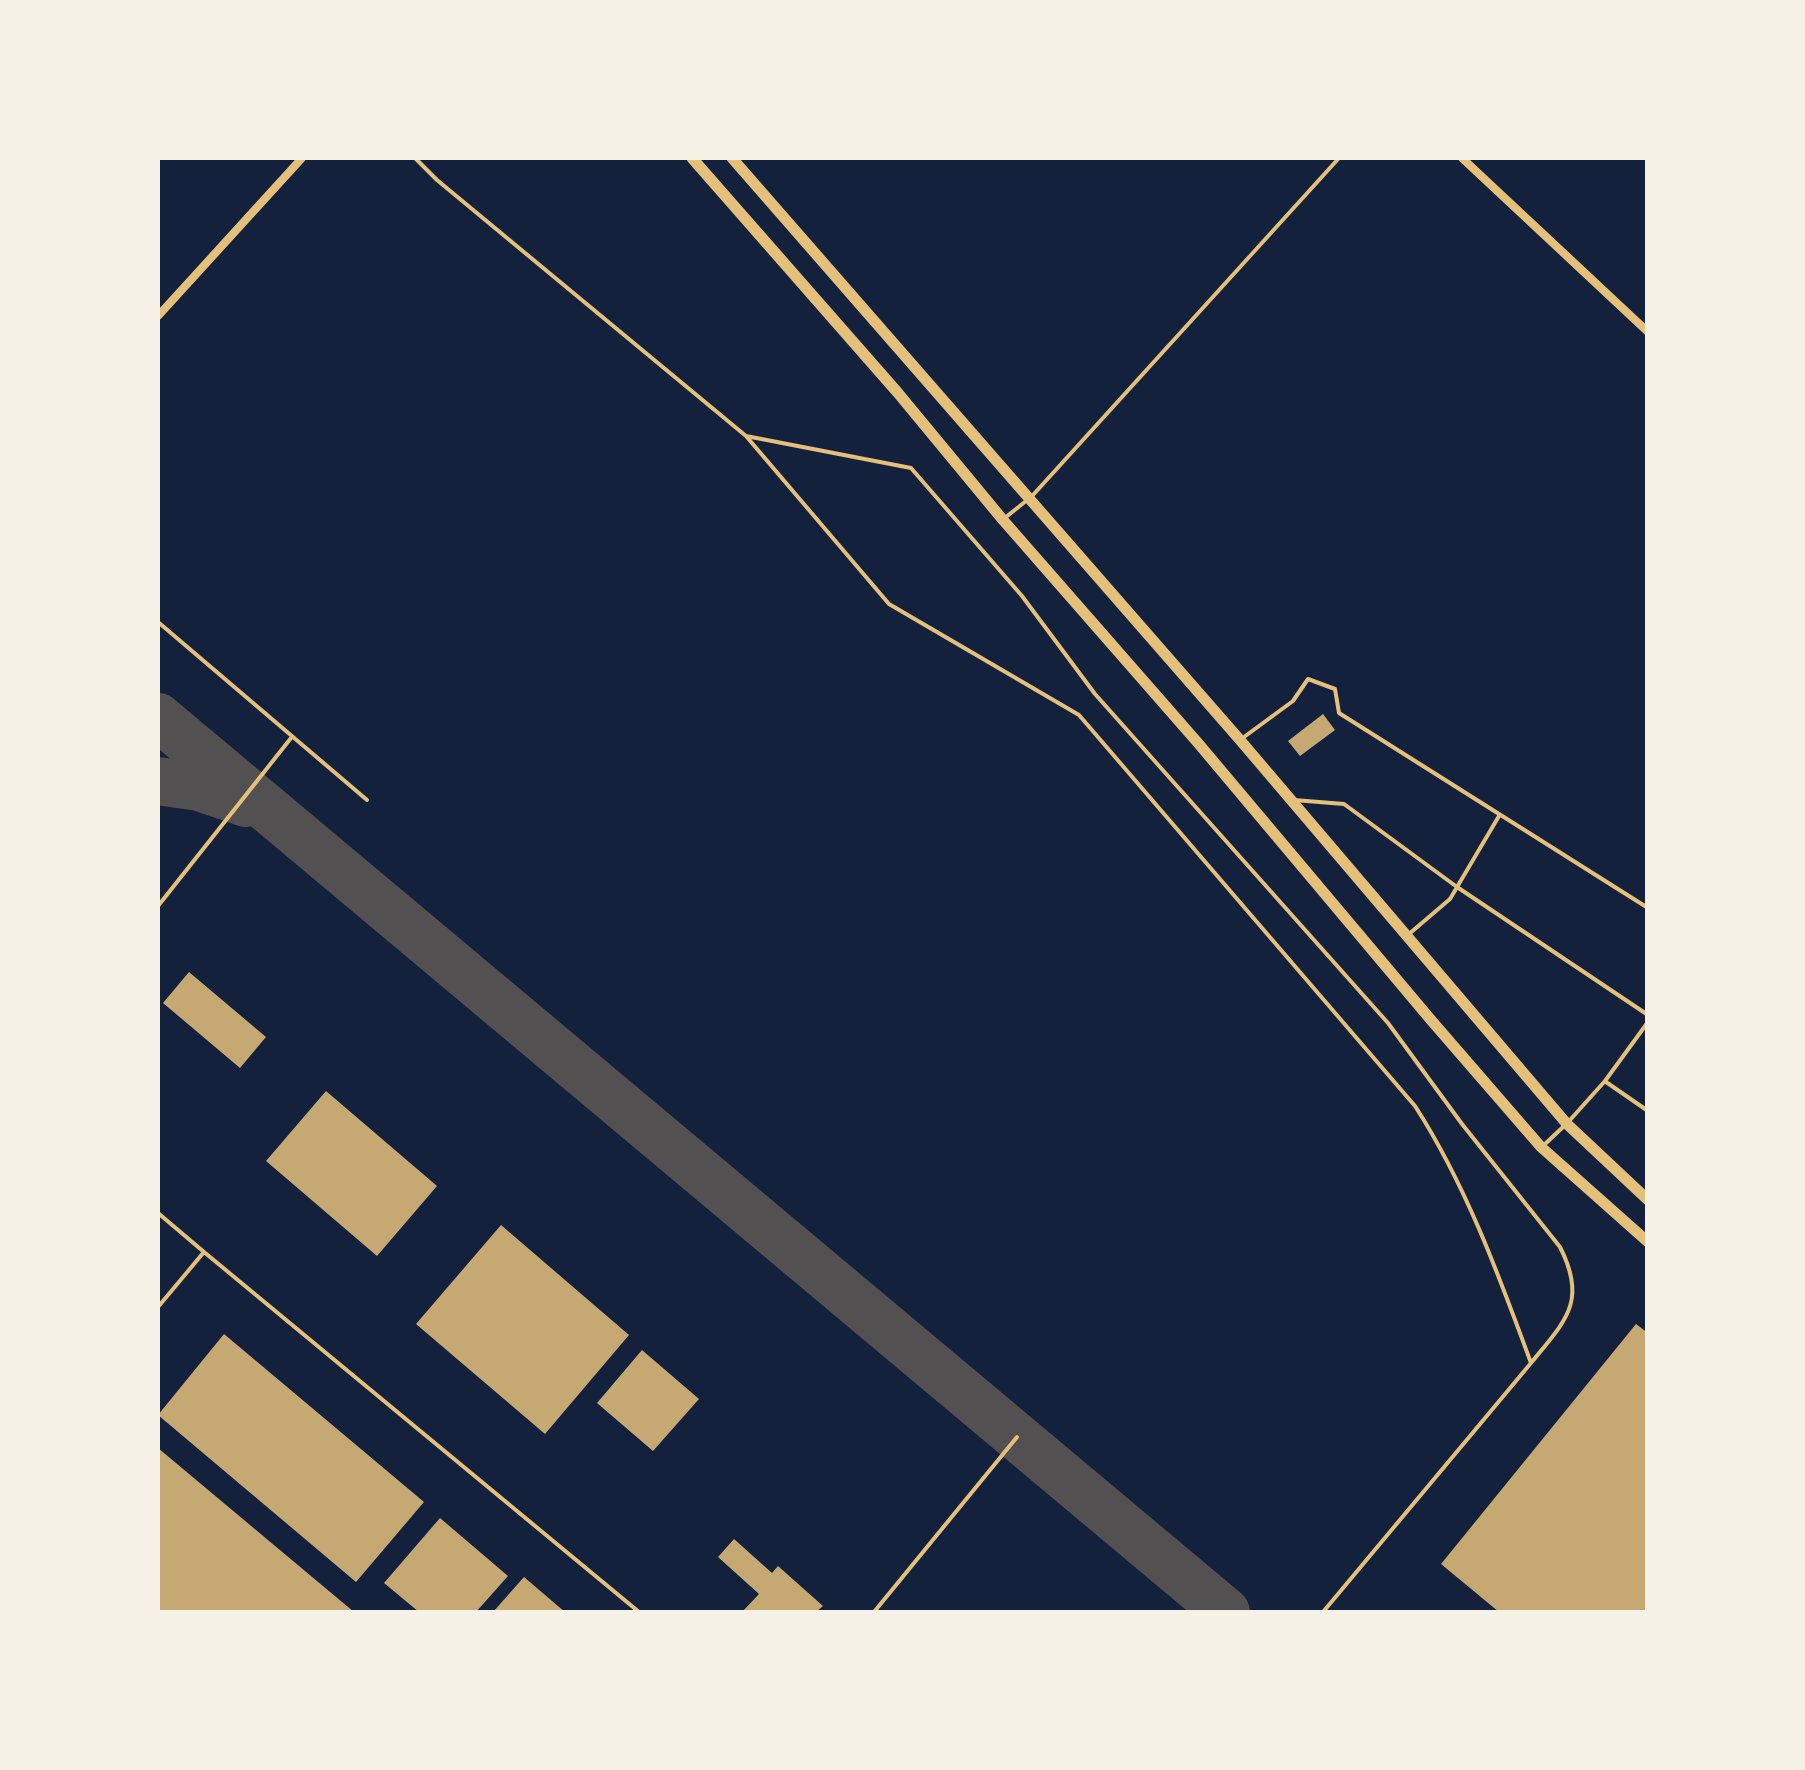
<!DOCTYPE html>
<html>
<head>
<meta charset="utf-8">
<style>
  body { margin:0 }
  #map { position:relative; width:1805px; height:1770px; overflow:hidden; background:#14213d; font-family:Figtree,sans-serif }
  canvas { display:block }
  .frame { position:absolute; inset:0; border:160px solid #f6f1e7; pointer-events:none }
</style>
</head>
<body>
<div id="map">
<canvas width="1805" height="1770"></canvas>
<div class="frame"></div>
</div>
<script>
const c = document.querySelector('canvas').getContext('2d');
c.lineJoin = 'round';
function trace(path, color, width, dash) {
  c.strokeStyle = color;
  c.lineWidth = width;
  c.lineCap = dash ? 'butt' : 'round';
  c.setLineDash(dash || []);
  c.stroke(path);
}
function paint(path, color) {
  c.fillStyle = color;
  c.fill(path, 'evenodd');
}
trace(new Path2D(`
  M158,717l1068,895
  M158,781l41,6 47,16`), '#525050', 48);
paint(new Path2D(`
  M1323,714l12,16 -35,26 -12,-15z
  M189,972l77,65 -26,31 -77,-65z
  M326,1091l111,95 -60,70 -111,-95z
  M501,1225l128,110 -84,99 -129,-110z
  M1636,1324l12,9v279h-149l-58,-48z
  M224,1334l200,168 -68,80 -198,-167z
  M642,1350l57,49 -46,52 -56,-48z
  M158,1448l196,164h-196z
  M440,1518l68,58 -32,36h-57l-35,-29z
  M734,1539l38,34 6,-7 45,40 -7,6h-74l17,-18 -41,-37z
  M524,1577l41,35h-72z`), '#c6a872');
trace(new Path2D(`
  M415,158l22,22 309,256 143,168 190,111 336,391c51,79 84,170 116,257l-208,249
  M746,436l165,32 111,128 73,98 293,329 74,101 98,123c28,55 5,74 -29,116
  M1033,495l306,-337
  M1006,517l20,-16
  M158,622l209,178
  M1244,737l49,-36 15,-22 27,10 4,24 309,195
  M1294,800l50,4 113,83 191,128
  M158,906l133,-168
  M1409,934l41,-35 49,-83
  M1606,1082l42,29
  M1570,1120l35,-39 43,-59
  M1545,1144l18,-17
  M158,1213l46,39 -46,55
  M204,1252l435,360
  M874,1612l143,-175`), '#e5c07b', 4);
trace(new Path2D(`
  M1462,158l186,174
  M158,316l144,-158`), '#e5c07b', 8);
trace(new Path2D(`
  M692,158l206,235 105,127 195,223 233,277 110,127 107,95
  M732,158l508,582 327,384 81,76`), '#e5c07b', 11);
</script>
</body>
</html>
